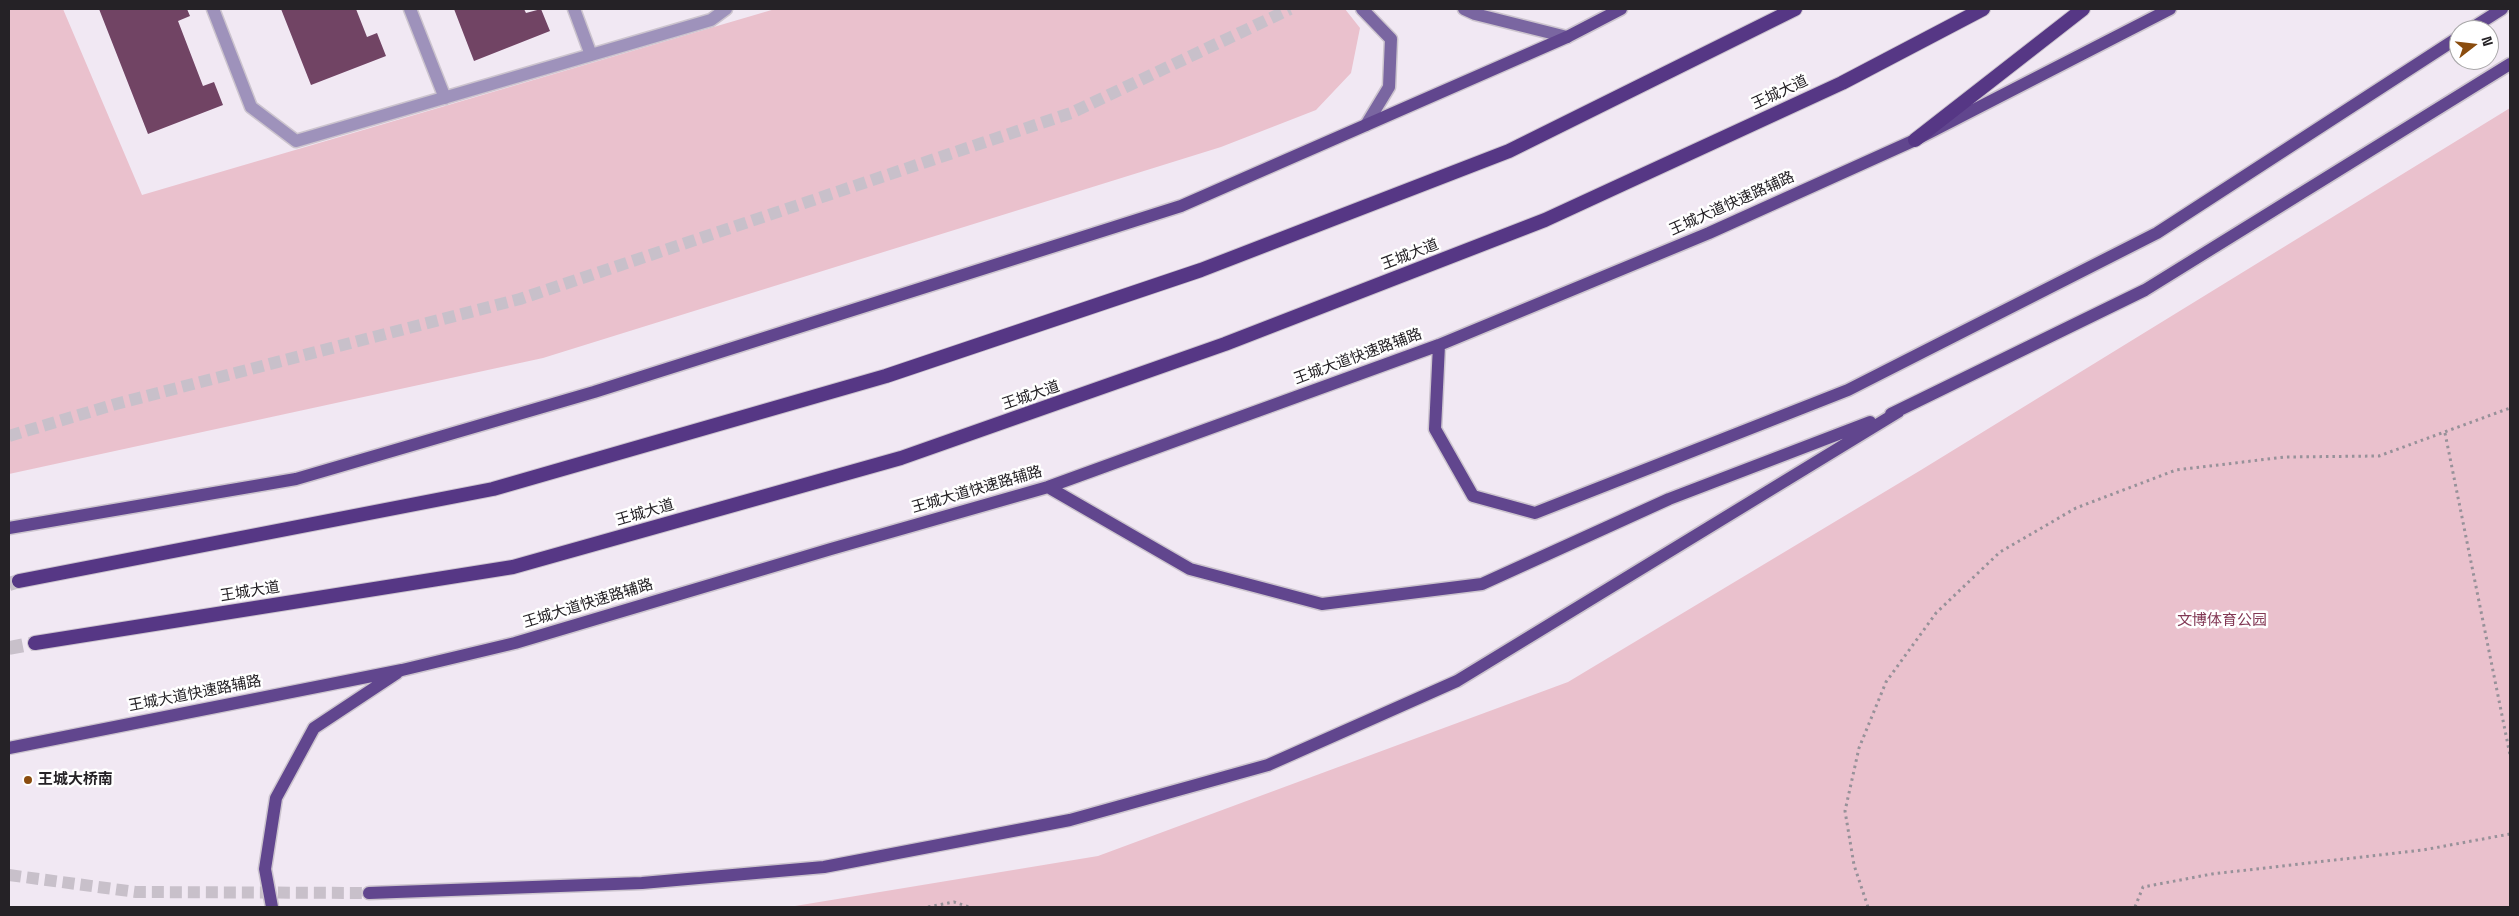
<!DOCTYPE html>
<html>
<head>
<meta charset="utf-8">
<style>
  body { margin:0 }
  #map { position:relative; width:2519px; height:916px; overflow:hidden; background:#f1e8f3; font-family:"Space Grotesk",sans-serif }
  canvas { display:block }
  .frame { position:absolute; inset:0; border:10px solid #252226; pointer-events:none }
  .north { position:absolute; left:2449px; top:20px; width:50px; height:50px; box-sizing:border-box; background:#fff; border:1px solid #a8a7a8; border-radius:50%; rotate:74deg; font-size:14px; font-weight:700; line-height:20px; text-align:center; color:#252226 }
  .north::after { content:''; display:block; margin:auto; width:18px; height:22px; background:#8a4c0e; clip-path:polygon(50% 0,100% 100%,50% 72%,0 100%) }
</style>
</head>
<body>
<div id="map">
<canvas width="2519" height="916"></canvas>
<div class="frame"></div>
<div class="north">N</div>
</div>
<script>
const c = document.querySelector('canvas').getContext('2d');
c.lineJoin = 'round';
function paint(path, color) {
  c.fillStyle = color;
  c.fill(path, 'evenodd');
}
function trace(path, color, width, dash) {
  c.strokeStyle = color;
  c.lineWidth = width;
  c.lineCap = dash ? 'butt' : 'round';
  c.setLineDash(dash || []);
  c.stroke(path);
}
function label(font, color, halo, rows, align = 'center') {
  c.font = font + ' "Space Grotesk","Noto Sans SC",sans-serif';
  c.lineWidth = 5;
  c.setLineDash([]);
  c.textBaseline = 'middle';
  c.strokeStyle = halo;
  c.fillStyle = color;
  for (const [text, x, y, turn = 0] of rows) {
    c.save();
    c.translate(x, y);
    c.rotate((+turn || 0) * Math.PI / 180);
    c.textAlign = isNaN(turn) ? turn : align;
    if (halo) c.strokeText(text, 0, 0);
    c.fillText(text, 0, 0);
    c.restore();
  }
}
paint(new Path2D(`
  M9,9h54l79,186 633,-186h570l15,19 -9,45 -35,37 -95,37 -678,211 -534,116z
  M2510,108v799h-1721l309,-51 470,-174 353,-212z`), '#eac1cd');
paint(new Path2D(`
  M99,9h88l3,7 -12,5 25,65 11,-4 9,23 -75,29z
  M281,9h75l11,28 10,-4 9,23 -75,29z
  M454,9h70l2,4 15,-4 9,22 -76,30z`), '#714464');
trace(new Path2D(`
  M9,436l107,-32 404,-105 551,-186 219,-104
  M9,875l127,17 233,1`), '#c8c0ca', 12, [12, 6]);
trace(new Path2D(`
  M9,584l10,-3
  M9,648l26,-5`), '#c8c0ca', 14, [14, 7]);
const minor = new Path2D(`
  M213,9l38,98 45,34 415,-121 15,-11
  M410,9l35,89
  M574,9l17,46`);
const secondary = new Path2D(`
  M1362,9l29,30 -2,48 -23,38
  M1464,9l11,5 92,23`);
const primary = new Path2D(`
  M2469,30l33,-21
  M1439,345l-4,84 38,67 62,17 313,-123 309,-157 302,-196
  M1891,414l254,-124 365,-226
  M1048,487l142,82 132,35 160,-20 187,-85 201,-77
  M9,528l287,-49 298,-87 587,-186 386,-169 54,-28
  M9,748l393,-78 113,-27 316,-94 217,-62 391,-142 270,-112 206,-93 255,-131
  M369,893l273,-10 182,-16 246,-47 198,-55 189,-84 441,-269
  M272,907l-7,-38 11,-71 38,-70 83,-55`);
const trunk = new Path2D(`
  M1915,140l168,-131
  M19,581l474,-92 393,-113 315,-106 308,-119 286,-142
  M35,643l478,-76 388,-109 324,-114 320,-124 297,-137 141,-74`);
trace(minor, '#ccc4ce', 15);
trace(secondary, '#ccc4ce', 15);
trace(primary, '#ccc4ce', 15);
trace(trunk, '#ccc4ce', 16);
trace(new Path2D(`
  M2445,433l65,322
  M928,907l26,-5 15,5
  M1868,907l-14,-42 -9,-54 14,-63 27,-66 50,-69 64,-61 76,-44 100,-38 109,-13 94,-1 131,-48
  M2135,907l8,-20 69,-13 211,-24 87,-16`), '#979199', 3, [2.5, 4]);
trace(minor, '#9e92bb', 12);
trace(secondary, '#7a66a1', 12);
trace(primary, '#61468e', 12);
trace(trunk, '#563785', 14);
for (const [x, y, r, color] of [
  [28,780,5,"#8a4c0e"]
]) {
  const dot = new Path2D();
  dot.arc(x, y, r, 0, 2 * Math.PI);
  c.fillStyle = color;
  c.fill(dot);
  trace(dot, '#fff', 2);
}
label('15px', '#252226', '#fff', [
  ["王城大道",1780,93,-25],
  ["王城大道快速路辅路",1732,204,-24],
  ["王城大道",1410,255,-21],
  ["王城大道快速路辅路",1358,357,-20],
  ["王城大道",1031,396,-19],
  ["王城大道快速路辅路",977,490,-16],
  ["王城大道",645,513,-16],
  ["王城大道",250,592,-9],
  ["王城大道快速路辅路",588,604,-17],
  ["王城大道快速路辅路",195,694,-11]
]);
label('15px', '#833955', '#fff', [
  ["文博体育公园",2222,621]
]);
label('bold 15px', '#252226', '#fff', [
  ["王城大桥南",38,780]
], 'left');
</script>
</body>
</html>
